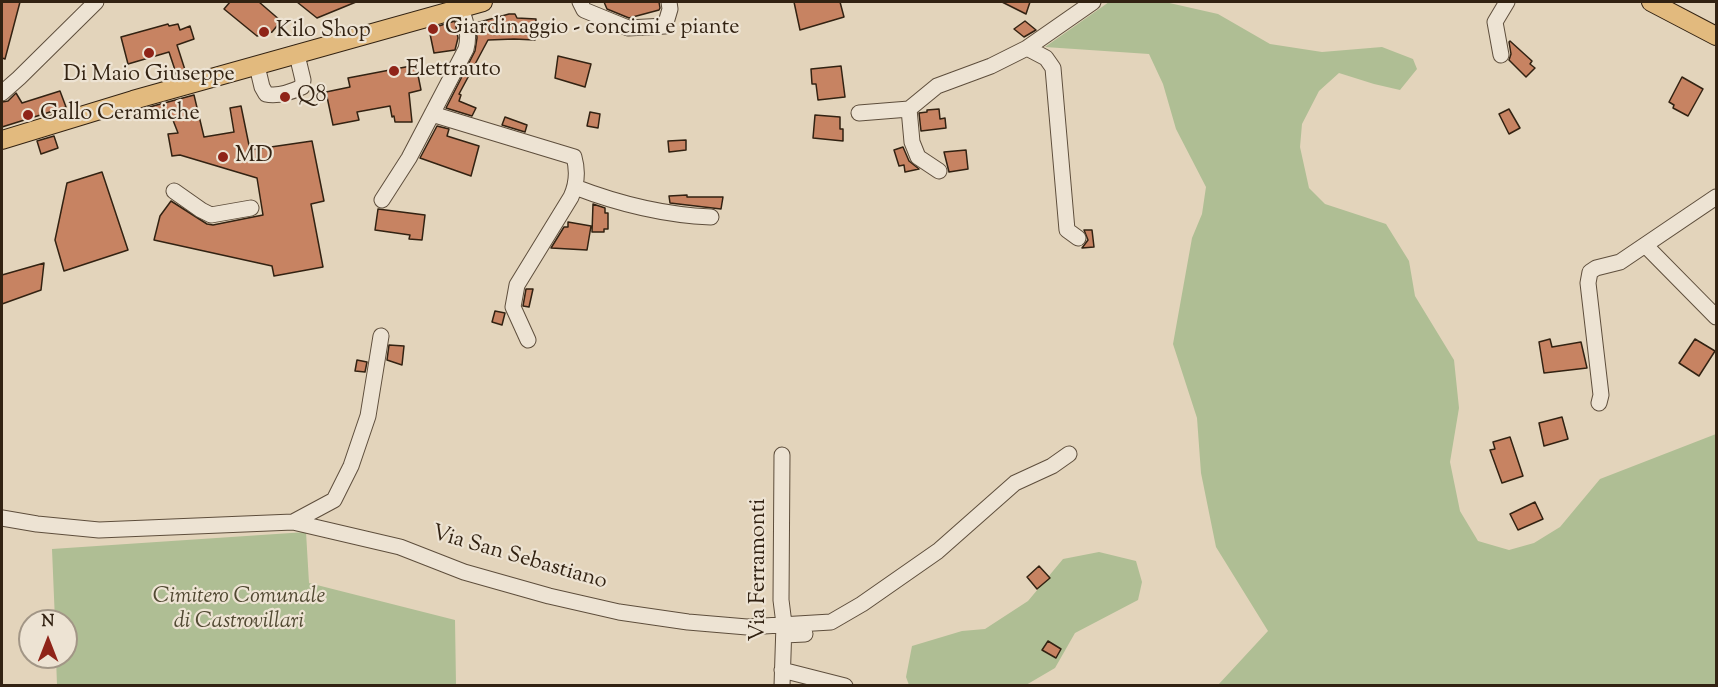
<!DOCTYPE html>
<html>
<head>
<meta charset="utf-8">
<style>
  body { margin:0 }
  #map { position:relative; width:1718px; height:687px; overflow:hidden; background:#e3d4bb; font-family:"Sorts Mill Goudy",serif }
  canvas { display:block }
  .frame { position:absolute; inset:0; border:3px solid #322212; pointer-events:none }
  .north { position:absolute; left:18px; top:609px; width:60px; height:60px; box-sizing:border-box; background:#ede3d3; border:2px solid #a29686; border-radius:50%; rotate:0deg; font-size:16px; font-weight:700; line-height:24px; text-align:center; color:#322212 }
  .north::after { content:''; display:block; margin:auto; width:21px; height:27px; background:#8f2418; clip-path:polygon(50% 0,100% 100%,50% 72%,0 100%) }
</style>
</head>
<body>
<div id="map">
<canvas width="1718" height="687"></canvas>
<div class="frame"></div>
<div class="north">N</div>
</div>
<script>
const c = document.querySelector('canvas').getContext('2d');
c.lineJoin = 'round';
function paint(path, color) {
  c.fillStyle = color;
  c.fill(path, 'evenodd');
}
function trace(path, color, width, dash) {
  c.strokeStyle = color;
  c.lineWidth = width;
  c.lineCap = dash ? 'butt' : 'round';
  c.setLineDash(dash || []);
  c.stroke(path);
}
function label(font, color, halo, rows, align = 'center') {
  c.font = font + ' "Sorts Mill Goudy",serif';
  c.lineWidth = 4.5;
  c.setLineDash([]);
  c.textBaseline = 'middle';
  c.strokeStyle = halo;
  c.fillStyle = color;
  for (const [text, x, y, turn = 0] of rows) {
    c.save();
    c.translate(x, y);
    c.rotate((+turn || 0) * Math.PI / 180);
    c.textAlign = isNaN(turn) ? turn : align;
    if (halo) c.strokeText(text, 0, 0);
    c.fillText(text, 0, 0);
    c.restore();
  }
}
paint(new Path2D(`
  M1109,2h56l53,12 52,30 52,8 60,-5 31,12 4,10 -17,21 -26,-6 -35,-11 -20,18 -17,33 -2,23 9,41 16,16 61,20 23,37 6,35 39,64 5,48 -9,54 10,49 18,30 31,9 25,-7 26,-16 40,-48 116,-45v251h-498l50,-54 -52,-84 -15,-74 -4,-55 -24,-74 19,-106 10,-24 4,-27 -30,-58 -13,-45 -14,-30 -104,-7z
  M306,532l3,51 146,37 1,65h-399l-1,-28h10v-36h-11l-3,-72z
  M1099,552l37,9 6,21 -4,18 -63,33 -20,35 -29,17h-117l-3,-8 6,-31 50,-15 23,-2 43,-28 35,-42z`), '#afbe94');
const building = new Path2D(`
  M2,2h18l-15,57 -3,-1z
  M230,2h29l22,19 -9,11 -15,4 -33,-27z
  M297,2h59l-39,16z
  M604,2h55l1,6 -1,2 -30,8 -22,-9z
  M794,2h46l4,15 -44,13z
  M1002,2h28l-4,12z
  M509,14h6l2,4 19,1 -1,21 -21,-1 -26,1 -29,54 2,1 -2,6 17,7 -4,8 -26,-8 29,-57 2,-13 -1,-15z
  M455,21l3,17 -3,12 -21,3 -5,-24z
  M1025,21l11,9 -12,7 -10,-8z
  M168,24l1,2 9,-2 2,6 10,-4 4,13 -17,6 9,28 -9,3 -8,-24 -41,12 -7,-27z
  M1510,41l22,20 -2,3 5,4 -9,9 -17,-17 2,-6 -2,-12z
  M558,56l33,8 -6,23 -30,-9z
  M416,65l5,25 -12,3 3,29h-17l-1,-6 -2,1 -2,-11 -33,6 2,8 -26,5 -7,-33 24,-5 -2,-9z
  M841,66l4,31 -27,3 -2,-16h-4l-1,-15z
  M1682,77l21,12 -15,27 -15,-8 1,-3 -5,-3z
  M60,91l6,16 -64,20v-25l6,-1 8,-8 6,10z
  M194,95l10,42 30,-5 -4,-24 11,-2 9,44 62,-9 12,60 -13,3 12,63 -49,9 -2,-10 -118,-26 6,-24 11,-15 36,23 6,1 50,-10 -6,-37 -77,-23 -8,1 -4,-22 10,-1 -9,-23 -26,5 -1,-6z
  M939,109l1,10 5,-1 1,10 -25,3 -2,-18 8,-1v-2z
  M1509,109l11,19 -11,6 -10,-20z
  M590,112l10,2 -2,14 -11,-2z
  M815,115l25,2v12h3v12l-30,-3z
  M505,117l22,8 -2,7 -23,-7z
  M437,126l12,3 -2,7 32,10 -8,30 -51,-18z
  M54,136l4,12 -17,6 -4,-13z
  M686,140v10l-17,2 -1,-11z
  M903,147l6,14 10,8 -14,3 -1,-7 -5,1 -5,-16z
  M966,150l2,19 -19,3 -5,-20z
  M102,172l26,78 -64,21 -9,-31 12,-57z
  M687,195v2h36l-2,12 -51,-6 -1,-7z
  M593,204l12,4v5h3v16h-4v3h-12z
  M378,209l47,6 -3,25 -13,-1 1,-4 -35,-5z
  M568,222l23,4 -4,24 -36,-2 13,-21h4z
  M1084,230h8l2,17 -12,1 6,-8z
  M44,263l-3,27 -39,14v-29z
  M526,289h7l-4,18 -6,-1z
  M495,311l10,2 -3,12 -10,-3z
  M1550,339l2,8 29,-5 6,26 -43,5 -5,-31z
  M1695,339l20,12 -16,25 -20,-13z
  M389,345l15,1 -2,19 -15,-5z
  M357,360l10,2 -2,10 -10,-1z
  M1562,417l6,22 -24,7 -5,-23z
  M1510,437l13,39 -21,7 -12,-33 5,-1 -2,-7z
  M1535,502l8,17 -25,11 -8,-16z
  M1039,566l11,12 -13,11 -10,-12z
  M1048,641l13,8 -5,9 -14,-8z`);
paint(building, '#c78362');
trace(building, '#322212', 1.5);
const minor = new Path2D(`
  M580,2l4,8 44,18 37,-2 5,-17 -1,-7
  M1027,48l19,10 7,10 14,162 11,8
  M1501,55l-6,-33 12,-20
  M257,66l5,21 4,7c11,3 25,-2 36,-7l1,-7 -6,-25
  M2,93l17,-15 77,-76
  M909,109l28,-23 54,-20 36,-18 66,-46
  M909,109l3,33 6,15 21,14
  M859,113l50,-4
  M432,114l142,43c4,14 3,27 -3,40l-54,88 -4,22 15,33
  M575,187c44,17 89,28 136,30
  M174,191l27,19 10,5 40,-7
  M382,200l27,-42 57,-109c4,-16 0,-26 -5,-41
  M1646,246l70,71
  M1599,403l2,-8 -13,-112 2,-11 6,-4 24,-6 96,-65
  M2,518l35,6 62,6 194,-8 107,25 64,25 85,24 70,16 69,10 59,5 84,-5 31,-18 76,-53 77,-68 37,-17 17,-12
  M293,522l41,-22 17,-34 17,-50 13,-80
  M784,635l21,-1
  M782,670l63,16
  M782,686l2,-62 -3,-24 1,-145`);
const major = new Path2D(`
  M1651,2l65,34
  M2,140l131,-40 350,-98`);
trace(minor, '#5e4e3c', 17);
trace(major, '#322212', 20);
trace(minor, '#ede3d3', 15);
trace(major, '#e2ba7e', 18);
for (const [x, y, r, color] of [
  [433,29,6,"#8f2418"],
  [264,32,6,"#8f2418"],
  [149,53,6,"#8f2418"],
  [394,71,6,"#8f2418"],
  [285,97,6,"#8f2418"],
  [28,115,6,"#8f2418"],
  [223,157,6,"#8f2418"]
]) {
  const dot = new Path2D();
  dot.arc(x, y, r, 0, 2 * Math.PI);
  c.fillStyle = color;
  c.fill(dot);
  trace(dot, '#ede3d3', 2);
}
label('22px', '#322212', '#ede3d3', [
  ["Giardinaggio - concimi e piante",445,29],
  ["Kilo Shop",276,32],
  ["Elettrauto",406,71],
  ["Di Maio Giuseppe",149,76,"center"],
  ["Q8",297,97],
  ["Gallo Ceramiche",40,115],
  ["MD",235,157]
], 'left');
label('22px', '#322212', '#ede3d3', [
  ["Via San Sebastiano",519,559,16],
  ["Via Ferramonti",760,570,-90]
]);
label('italic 22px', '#514932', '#ede3d3', [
  ["Cimitero Comunale",239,598],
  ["di Castrovillari",239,623]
]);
</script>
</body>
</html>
